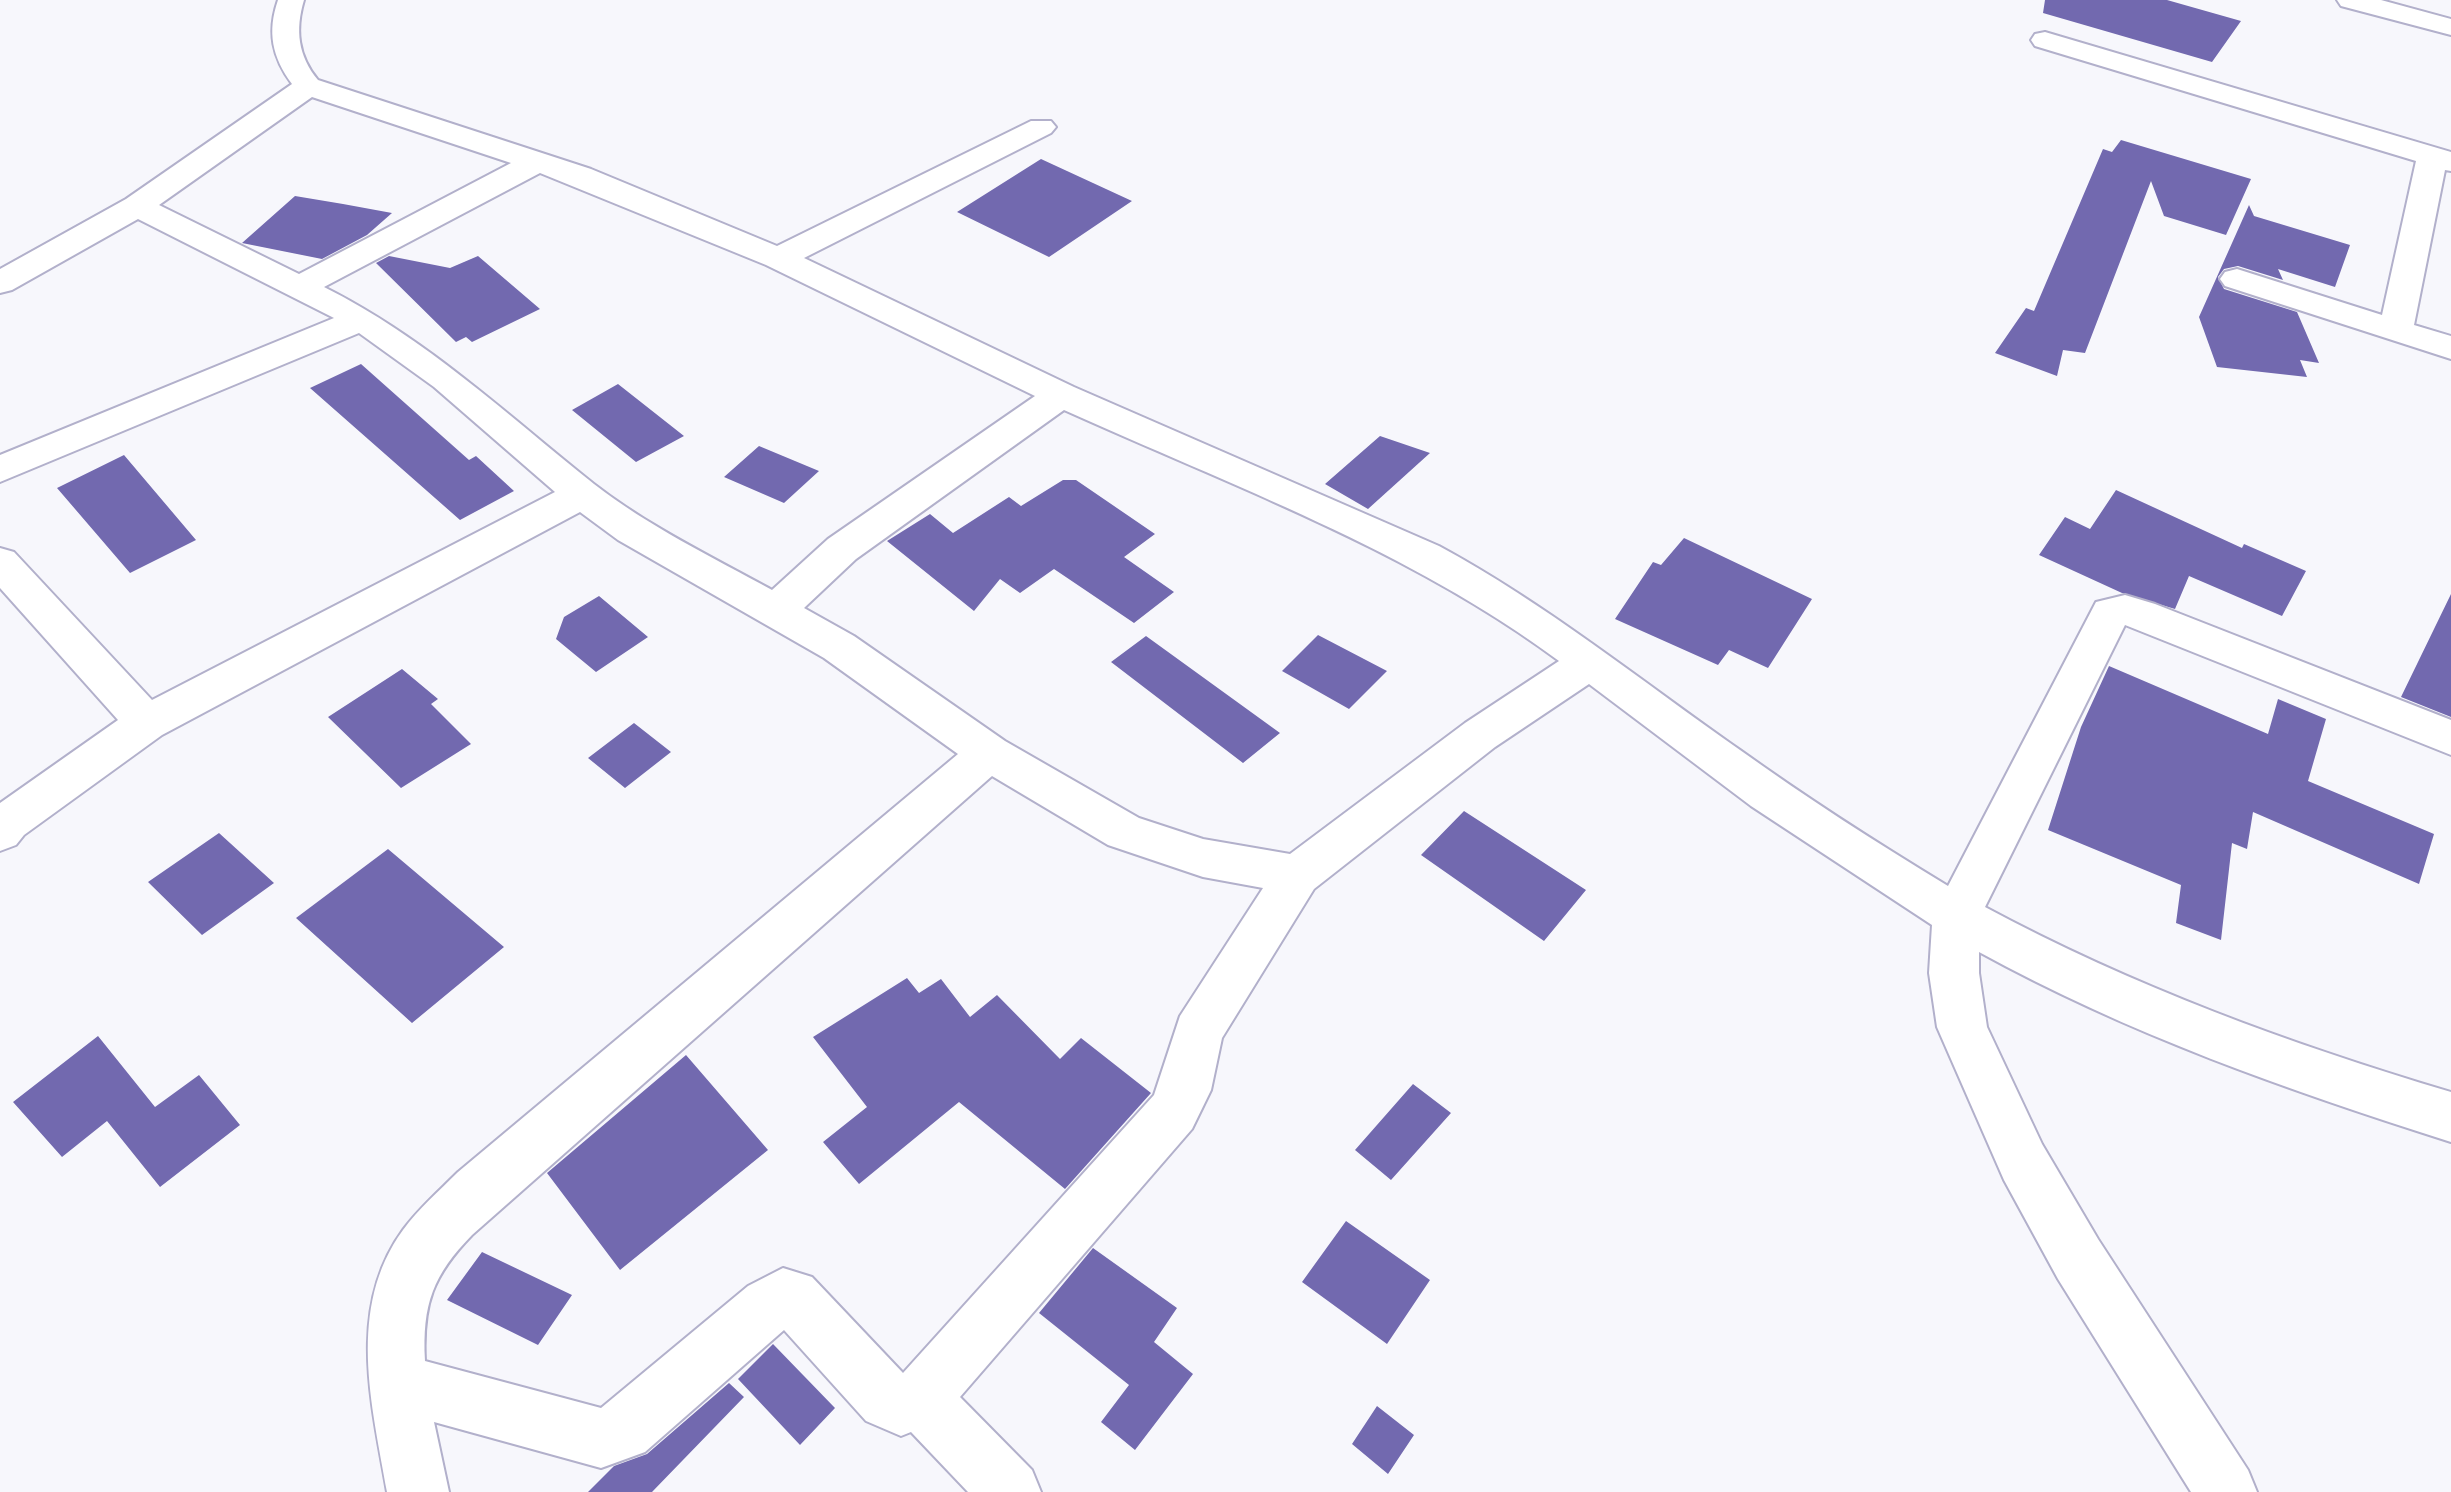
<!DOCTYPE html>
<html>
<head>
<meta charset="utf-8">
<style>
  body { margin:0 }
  canvas { display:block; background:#f7f7fc }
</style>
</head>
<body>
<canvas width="2451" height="1492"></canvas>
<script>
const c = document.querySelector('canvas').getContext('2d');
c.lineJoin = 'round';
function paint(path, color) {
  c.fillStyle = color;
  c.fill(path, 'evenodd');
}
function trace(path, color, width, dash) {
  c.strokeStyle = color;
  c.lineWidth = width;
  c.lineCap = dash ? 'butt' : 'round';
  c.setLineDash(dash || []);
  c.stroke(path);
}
paint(new Path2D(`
  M2045,0h122l74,21 -29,41 -169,-49z
  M2121,140l130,39 -25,56 -62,-19 -13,-35 -66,172 -22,-3 -6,26 -62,-23 31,-45 8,3 69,-162 9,3z
  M1041,159l91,42 -83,56 -92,-45z
  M295,196l48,8 49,9 -25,22 -45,24 -80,-16z
  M2249,205l5,11 96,29 -15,42 -57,-18 5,11 -45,-14 -14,3 -6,8 6,12 73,23 22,51 -19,-3 7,17 -90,-10 -18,-50z
  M389,256l61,12 28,-12 62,53 -68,33 -6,-5 -10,5 -80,-79z
  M361,364l108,96 7,-4 38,35 -54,29 -150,-132z
  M618,384l66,52 -48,26 -64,-52z
  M1380,436l50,17 -62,56 -43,-25z
  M759,446l60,25 -35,32 -60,-26z
  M124,455l72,85 -66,33 -73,-85z
  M1063,480h13l79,54 -31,23 50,35 -40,31 -80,-54 -34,24 -20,-14 -26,32 -87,-70 43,-27 23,19 56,-36 12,9z
  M2116,490l126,58 2,-4 62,27 -24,45 -93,-40 -14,33 -53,-16 -83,-38 26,-38 25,12z
  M1684,538l128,61 -44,69 -39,-18 -11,15 -103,-46 38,-57 8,3z
  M2451,594v123l-50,-20z
  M599,596l49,41 -52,35 -40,-33 8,-22z
  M1318,635l69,36 -38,38 -67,-38z
  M1146,636l134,97 -37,30 -132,-101z
  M2109,666l159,68 10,-35 48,20 -18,62 126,53 -15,50 -166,-72 -6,37 -15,-6 -11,97 -45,-17 5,-38 -133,-55 33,-103z
  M402,669l36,30 -7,5 40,40 -70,44 -73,-71z
  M634,723l37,29 -46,36 -37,-30z
  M1464,811l122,79 -42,51 -123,-86z
  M219,833l55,50 -72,52 -54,-53z
  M388,849l116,98 -92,76 -116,-105z
  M907,978l12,15 22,-14 29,38 27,-22 63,64 21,-21 70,55 -86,96 -106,-87 -100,82 -36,-42 44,-35 -54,-70z
  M98,1036l57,71 44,-32 41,50 -80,62 -53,-66 -45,36 -49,-55z
  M686,1055l82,95 -148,120 -73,-97z
  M1413,1084l38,29 -60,67 -36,-30z
  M1346,1221l84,59 -43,64 -85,-62z
  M1093,1248l84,60 -23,34 39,32 -58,76 -34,-28 28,-37 -90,-72z
  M482,1252l90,43 -34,50 -91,-45z
  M773,1344l62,64 -35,37 -62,-66z
  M729,1383l15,14 -92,95h-64l26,-26 33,-12z
  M1377,1406l37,29 -26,39 -36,-30z`), '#7269af');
const minor = new Path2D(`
  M278,0h26c-9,30 -6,56 14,80l273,89 186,77 254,-125h20l5,6 -5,6 -247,125 270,129 365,159c107,58 201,134 301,204 67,48 137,93 208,136l148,-284 29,-7 30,9 296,116v35l-326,-130 -140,282c149,80 305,137 466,185v50c-161,-51 -323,-108 -472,-190v21l8,54 55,117 56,95 150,231 9,22h-66l-133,-213 -54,-99 -67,-153 -8,-54 3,-48 -181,-119 -162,-122 -94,63 -181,142 -92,149 -11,52 -19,39 -232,268 72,73 9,22h-73l-57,-60 -10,4 -35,-15 -82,-91 -139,122 -44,16 -167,-46 15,70h-62c-15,-87 -41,-184 16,-262 15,-21 36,-39 55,-58l500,-418 -134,-96 -206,-118 -38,-28 -418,223 -138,100 -8,10 -16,6v-48l118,-83 -118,-132v-40l14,4 138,148 403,-208 -121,-105 -75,-54 -359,149v-27l334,-137 -196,-99 -126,71 -12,3v-24l126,-70 166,-115c-20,-27 -25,-52 -14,-84zM312,97l199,66 -212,111 -140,-69zM540,173l226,92 269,131 -207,143 -56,51c-60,-33 -124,-64 -178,-106 -88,-70 -168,-146 -270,-197zM1064,410c168,76 346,140 495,251l-94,62 -175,131 -87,-15 -64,-21 -134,-77 -151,-105 -50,-28 52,-49zM992,776l116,69 95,32 60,11 -83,128 -26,79 -251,278 -91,-96 -29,-9 -35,18 -147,122 -176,-47c-3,-57 8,-86 47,-126z
  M2337,0h44l70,19v16l-110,-29z
  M2045,32l406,120v19l-6,-1 -31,155 37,11v23l-226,-73 -5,-7 5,-7 12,-3 145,46 34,-154 -381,-115 -4,-6 4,-6z`);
trace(minor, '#b2b0cb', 4);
paint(minor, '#fff');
</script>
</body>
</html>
